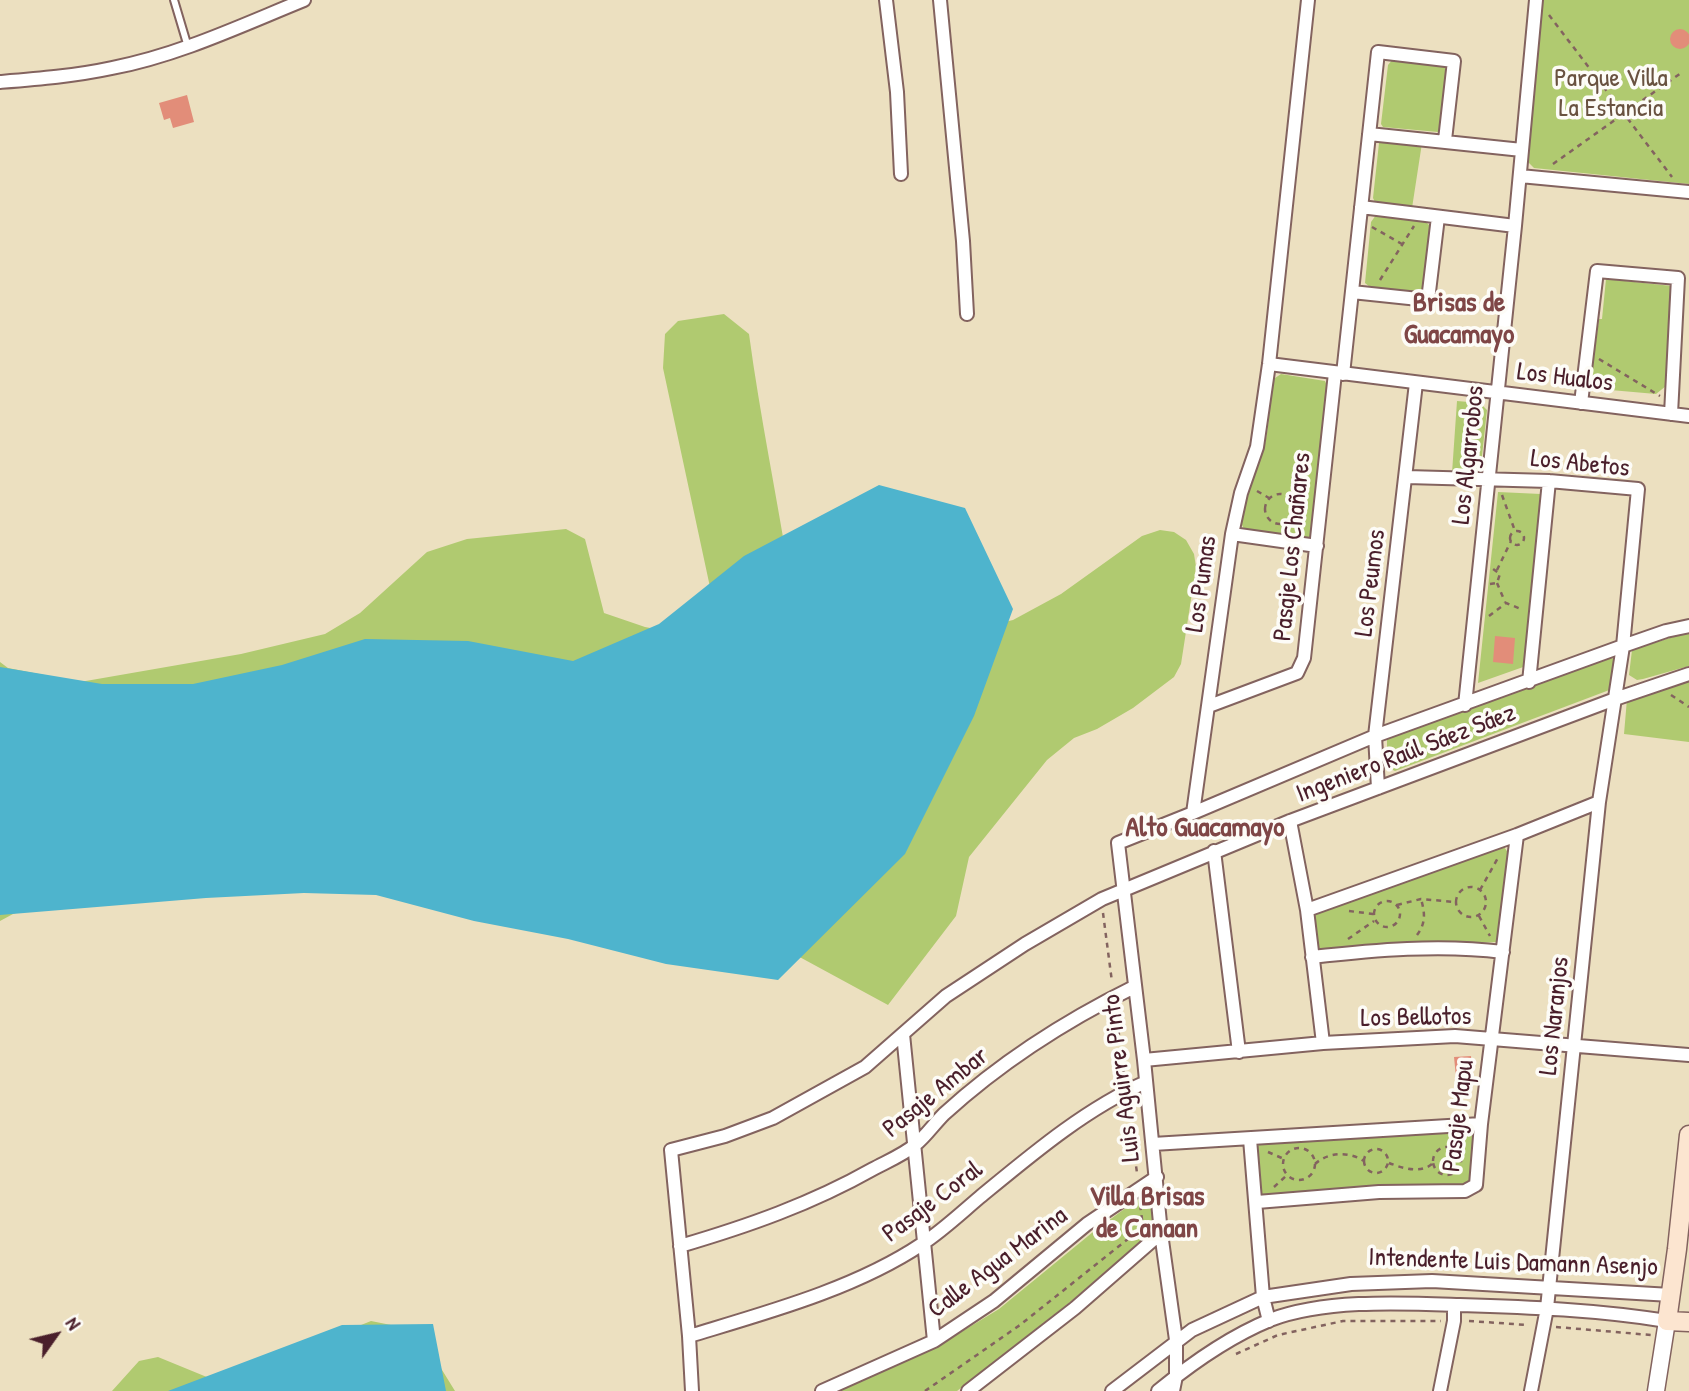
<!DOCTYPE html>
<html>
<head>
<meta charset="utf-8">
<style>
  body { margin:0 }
  #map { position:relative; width:1689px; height:1391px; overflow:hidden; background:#ece0c0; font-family:"Patrick Hand",sans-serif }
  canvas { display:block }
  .north { position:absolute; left:21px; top:1300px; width:70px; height:70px; -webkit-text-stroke:5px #fdfcf7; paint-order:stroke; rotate:56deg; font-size:19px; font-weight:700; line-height:28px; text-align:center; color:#4a1f2b }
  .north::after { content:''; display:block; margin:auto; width:24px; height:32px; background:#4a1f2b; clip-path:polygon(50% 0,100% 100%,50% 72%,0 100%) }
</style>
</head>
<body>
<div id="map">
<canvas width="1689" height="1391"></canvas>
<div class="north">N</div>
</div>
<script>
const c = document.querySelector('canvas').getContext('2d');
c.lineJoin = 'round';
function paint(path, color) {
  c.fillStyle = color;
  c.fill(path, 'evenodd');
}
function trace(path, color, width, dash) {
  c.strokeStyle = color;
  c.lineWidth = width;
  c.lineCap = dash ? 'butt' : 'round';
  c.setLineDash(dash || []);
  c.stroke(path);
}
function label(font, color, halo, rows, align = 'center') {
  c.font = font + ' "Patrick Hand",sans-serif';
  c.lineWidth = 7;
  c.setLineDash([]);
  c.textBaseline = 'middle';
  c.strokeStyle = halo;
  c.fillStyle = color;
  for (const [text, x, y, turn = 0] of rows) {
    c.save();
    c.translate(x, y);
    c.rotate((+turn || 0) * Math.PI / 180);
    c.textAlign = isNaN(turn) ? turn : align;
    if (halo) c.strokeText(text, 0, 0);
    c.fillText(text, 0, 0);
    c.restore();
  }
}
paint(new Path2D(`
  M1542,0h147v184l-155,-16 -8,-8z
  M1393,59l52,7 3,6 -7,56 -3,4 -55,-5 -2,-3 7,-59z
  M1384,139l38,4 -10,65 -36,-4 -3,-6 6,-55z
  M1376,215l48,5 8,8 -7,59 -5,6 -50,-6 -5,-4 6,-61z
  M1606,279l66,7 -6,100 -10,8 -57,-5 -8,-10 8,-60h3z
  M724,314l25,20c11,82 28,163 41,245l185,50 38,-9 48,-26 81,-58 18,-6 14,2 12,8 8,14 2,13 -15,97 -7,13 -41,31 -36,21 -23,9 -27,22 -78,97 -13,59 -68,89 -105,-57 -420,-134 -221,54 -129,46 -13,7v-259l8,6 72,14 161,-28 84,-20 35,-21 67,-61 40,-13 99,-10 19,10 19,74 41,14 26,5 48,-3 -56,-261 2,-34 13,-13z
  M1281,374l44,7 3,7 -15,148 -5,4 -64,-11c-12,-20 13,-58 19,-78 7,-22 6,-48 9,-71z
  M1457,401l23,2 7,7 -6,55 -8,8h-21z
  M1498,492l43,2 -15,172 -48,17z
  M1689,632v34l-46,13 -6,1 -8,-5 3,-25z
  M1610,658l7,1 -5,30 -217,82 -8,-4v-28z
  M1689,680v62l-65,-8 3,-35z
  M1502,844l7,10 -11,88 -179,7 -5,-37z
  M1455,1129l22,3 -3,50 -10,6 -203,10 -5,-48v-4l6,-3z
  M1142,1196l9,4 4,25 -5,8 -81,70 -112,88h-118l96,-43 64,-39 94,-77z
  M371,1321l35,7 20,16 29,47h-343l27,-30 19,-4 61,25z`), '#b0ca70');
paint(new Path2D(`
  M879,485l86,23 48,101 -39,107 -69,138 -127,126 -112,-16 -98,-25 -94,-18 -98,-26 -72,-2 -98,5 -206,17v-248l102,17h91l89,-19 83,-26 103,2 105,20 86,-37 85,-68z
  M433,1324l13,67h-278l174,-66z`), '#4eb4cd');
paint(new Path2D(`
  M1670 39a10 10 0 1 1 20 0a10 10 0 1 1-20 0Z
  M187,95l7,27 -21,6 -3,-10 -6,2 -5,-17z
  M1495,636l20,2 -2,26 -20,-2z
  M1471,1056l2,30 -16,1 -3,-30z`), '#e28d79');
const service = new Path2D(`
  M174,0l14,47`);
const minor = new Path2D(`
  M886,0l11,92 4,82
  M940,0l23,241 4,73
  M0,82c37,-3 75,-6 112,-14 67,-13 128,-42 192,-68
  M1369,134l153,16
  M1520,176l169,16
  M1361,207l154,19
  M1352,292l76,8 10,-83
  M1269,364l420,52
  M1343,374l35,-322 76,9 -9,79
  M1581,403l16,-132 81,7 -7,136
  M1407,477l142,4 89,8 -15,157 -24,156 -52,506 -16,83
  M1232,534l85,12
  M1529,682l20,-201
  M1465,705l50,-479 21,-226
  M1209,706l88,-33 7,-15 31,-285
  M1378,788l-3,-52 41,-353
  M1193,813l39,-279 9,-41 16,-46 12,-83 39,-364
  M1290,821l17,89 16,133
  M1214,851l25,201
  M1307,910l210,-75 82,-33
  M1312,957c63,-7 128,-13 191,-5
  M903,1034l31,307
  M1144,1060l179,-17 132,-7 234,19
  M1250,1139l13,158 6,24
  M1153,1144l328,-20
  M1257,1202l122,-10 86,-1 11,-6 5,-61 36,-289
  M680,1246c68,-20 131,-42 193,-77 13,-7 30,-14 42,-24 11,-9 19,-21 29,-31 56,-51 123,-94 190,-127
  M689,1336c76,-23 166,-47 233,-92 20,-13 39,-31 58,-47 51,-42 105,-88 166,-115
  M692,1391l-3,-55 -18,-186 54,-14 48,-18 92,-51 81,-71 79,-52 77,-45 188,-78 325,-122 74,-25
  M822,1391l112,-50 60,-40 93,-77 70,-47
  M968,1391l107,-83 86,-75
  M1112,1391l80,-61 71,-33 88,-13 81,-3 239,14
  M1158,1391c34,-28 71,-54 112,-71 55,-21 132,-17 190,-15 69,2 139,5 207,16
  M1173,1391l3,-15v-36l-15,-107 -17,-173 -26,-217 75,-30 182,-77 248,-90 43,-15 23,-5
  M1440,1391l14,-70v-16`);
const tertiary = new Path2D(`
  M1656,1391l11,-70`);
const secondary = new Path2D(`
  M1689,1135l-12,114 -10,72 22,1`);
trace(service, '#83635f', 10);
trace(minor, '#83635f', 16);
trace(tertiary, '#83635f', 19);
trace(secondary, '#83635f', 21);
trace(new Path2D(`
  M1549,15l123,162
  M1553,164l128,-91
  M1372,227l30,17
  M1380,280l34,-54
  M1599,359l61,37
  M1257,491l12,7
  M1265 509a15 15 0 1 1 30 0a15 15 0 1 1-30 0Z
  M1502,495l13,36
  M1289,496l20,-15
  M1292,519l9,10
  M1510 538a7 7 0 1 1 14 0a7 7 0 1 1-14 0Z
  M1497,570l14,-29
  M1497,583l8,19
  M1490,584l7,-1 3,-9 -7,-5
  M1489,616l17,-13 15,6
  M1671,695l18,12
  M1456 902a15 15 0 1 1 30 0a15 15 0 1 1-30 0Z
  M1480,890l19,-34
  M1374 914a13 13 0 1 1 26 0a13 13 0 1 1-26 0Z
  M1397,905l24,-6 34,3
  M1349,911l24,3
  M1103,913l9,69
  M1479,916l11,20
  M1417,935c9,-12 8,-22 4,-36
  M1348,939l26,-18
  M1116,1010l8,66
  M1128,1107l9,66
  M1433 1161a14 14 0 1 1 28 0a14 14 0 1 1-28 0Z
  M1283 1164a16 16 0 1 1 32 0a16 16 0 1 1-32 0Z
  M1364 1161a12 12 0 1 1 24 0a12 12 0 1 1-24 0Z
  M1268,1152l16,7
  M1389,1163c13,5 31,11 43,1
  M1315,1164c13,-12 34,-13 49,-3
  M1274,1187l13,-12
  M1469,1321l59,4
  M1556,1327l95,8
  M1236,1354l42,-19 65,-14h98
  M925,1391l95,-66 123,-98 -3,-23`), '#83635f', 2.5, [5, 5]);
trace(service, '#fff', 6);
trace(minor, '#fff', 12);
trace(tertiary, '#fff', 16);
trace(secondary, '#fce5d0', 18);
label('26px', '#695240', '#fdfcf7', [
  ["Parque Villa",1611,79],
  ["La Estancia",1611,109]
]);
label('26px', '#4a1f2b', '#fdfcf7', [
  ["Los Hualos",1565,378,7],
  ["Los Algarrobos",1469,455,-84],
  ["Los Abetos",1580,464,6],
  ["Pasaje Los Chañares",1293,547,-84],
  ["Los Peumos",1371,583,-83],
  ["Los Pumas",1202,584,-82],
  ["Ingeniero Raúl Sáez Sáez",1406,754,-21],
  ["Los Naranjos",1555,1016,-84],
  ["Los Bellotos",1416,1018,-1],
  ["Luis Aguirre Pinto",1122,1078,-97],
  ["Pasaje Ambar",936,1093,-39],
  ["Pasaje Mapu",1459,1116,-83],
  ["Pasaje Coral",933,1202,-37],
  ["Calle Agua Marina",998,1263,-37],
  ["Intendente Luis Damann Asenjo",1513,1263,2]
]);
label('bold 28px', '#7f4646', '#fdfcf7', [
  ["Brisas de",1459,304],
  ["Guacamayo",1459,336],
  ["Alto Guacamayo",1205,829],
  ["Villa Brisas",1147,1198],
  ["de Canaan",1147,1230]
]);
</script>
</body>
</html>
